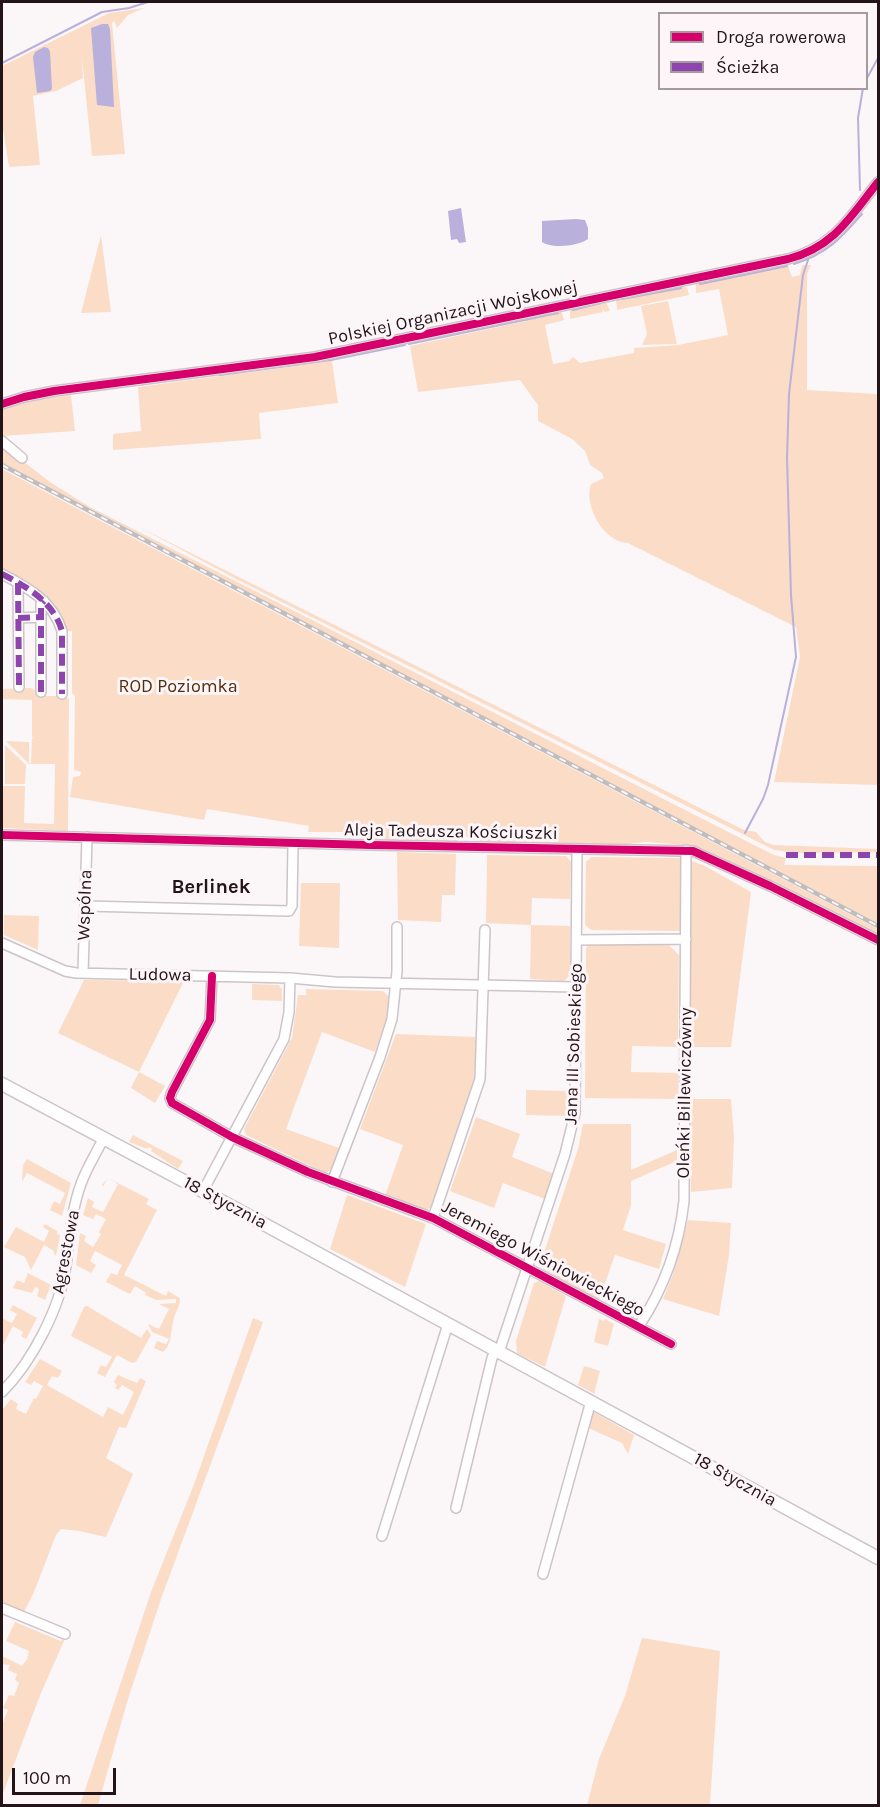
<!DOCTYPE html>
<html>
<head>
<meta charset="utf-8">
<style>
  body { margin:0 }
  #map { position:relative; width:880px; height:1807px; overflow:hidden; background:#fbf7f9; font-family:Karla,sans-serif }
  canvas { display:block }
  .frame { position:absolute; inset:0; border:3px solid #221419; pointer-events:none }
  .legend { position:absolute; left:658px; top:12px; width:210px; height:78px; box-sizing:border-box; background:#fdf5f8; border:2px solid #a59b9f; margin:0; padding:8px 10px; list-style:none; font-size:18px; color:#221419 }
  .legend li { display:flex; align-items:center; gap:12px; height:30px }
  .legend b { width:30px; border:2px solid #a59b9f }
  .scale { position:absolute; left:12px; top:1768px; width:104px; height:27px; box-sizing:border-box; border:3px solid #221419; border-top:0; padding-left:8px; font-size:18px; line-height:21px; white-space:nowrap; color:#221419; -webkit-text-stroke:4px #fdf5f8; paint-order:stroke }
</style>
</head>
<body>
<div id="map">
<canvas width="880" height="1807"></canvas>
<div class="frame"></div>
<ul class="legend">
<li><b style="height:8px;background:#d6006c"></b>Droga rowerowa</li>
<li><b style="height:8px;background:#8e44ad"></b>Ścieżka</li>
</ul>
<div class="scale">100 m</div>
</div>
<script>
const c = document.querySelector('canvas').getContext('2d');
c.lineJoin = 'round';
function paint(path, color) {
  c.fillStyle = color;
  c.fill(path, 'evenodd');
}
function trace(path, color, width, dash) {
  c.strokeStyle = color;
  c.lineWidth = width;
  c.lineCap = dash ? 'butt' : 'round';
  c.setLineDash(dash || []);
  c.stroke(path);
}
function label(font, color, halo, rows, align = 'center') {
  c.font = font + ' Karla,sans-serif';
  c.lineWidth = 6;
  c.setLineDash([]);
  c.textBaseline = 'middle';
  c.strokeStyle = halo;
  c.fillStyle = color;
  for (const [text, x, y, turn = 0] of rows) {
    c.save();
    c.translate(x, y);
    c.rotate((+turn || 0) * Math.PI / 180);
    c.textAlign = isNaN(turn) ? turn : align;
    if (halo) c.strokeText(text, 0, 0);
    c.fillText(text, 0, 0);
    c.restore();
  }
}
paint(new Path2D(`
  M144,8l-16,7 -11,13 -3,-7 -2,2 13,131 -33,2 -10,-98 1,20 -27,13 -23,5 7,69 -31,2 -7,-44v-57l107,-53z
  M101,235l10,77 -30,1z
  M787,263l5,14 8,-2 2,-10h9l-4,9v116l71,4v391l-104,-3 26,-125 -4,-30 -168,-84c-24,0 -45,-38 -37,-59l13,-6 -2,-5 -12,-8 -5,-14 -13,-12 -34,-18v-16l-18,-25 -102,12 -8,-46 116,-25v-4l35,-7 3,10 -19,5 8,39 16,-3 4,-4 7,6 54,-10v-5l44,-3 50,-10 -9,-46 -23,4v-10z
  M683,286l4,2 2,7 -72,15 -1,-12 47,-10 1,2z
  M668,301l9,43 -35,1 5,-11 -6,-28z
  M598,302l1,1 7,-1 4,9 -6,1 -2,-6 1,6 -33,7v-11z
  M332,361l6,42 -79,10 2,26 -148,11v-16l28,-3 -3,-44z
  M71,395l4,36 -73,5v-27l35,-10z
  M2,445l48,37 38,24 664,338 22,11 12,3 -2,7 94,1v58l-876,-461z
  M2,469l876,460v9l-174,-87 -20,-6 -38,-3 -36,4 -133,-5 -14,-6 -6,3v6l-80,-2 -4,-6 -31,-4h-34l1,-6 -102,-17 -3,11 -134,-23 3,-20 7,-1 1,-4 -7,-2 1,-74 -3,-3v-62h-7l-8,-14 3,-3 -4,1 -11,-19h-1l-8,-9 -17,-9 -1,1 -16,-8z
  M135,525l609,305 12,2 9,10 9,3 104,4v3l-84,1 -20,-3 -538,-271z
  M31,688l13,8h19l6,3 -1,132 -66,-3v-42h23l-1,37 30,1 1,-60h-26l-23,-23 23,1v21h2l1,-25h2l-2,-1v-37l-30,-1v-10z
  M5,745l21,20 -1,19h-20z
  M397,852l59,2 -1,41h-13l-1,27 -43,-2z
  M487,855l79,1 5,6 -1,37 -38,-1 -1,27 39,1v49l-6,6 -34,-2 1,-54 -45,-2z
  M591,857l89,1v73l-89,-1 -6,-5 1,-63z
  M689,860l16,6 46,26 -20,155h-41l1,-117 -3,-10z
  M301,883h39l-1,65 -40,-2z
  M4,915l35,1 -1,34 -34,-15z
  M591,942l76,1 12,12 -1,92 -46,-1 -1,26 47,1v26l-93,-1 1,-150z
  M84,980l100,1 -45,91 26,14 -10,17 -24,-15 8,-16 -81,-39z
  M252,984l27,1 3,5v11l-30,-1z
  M306,989l77,2 6,6 -1,17 -13,38 -53,-20 -36,97 53,19 -8,22 -6,3 -79,-38 -2,-6 48,-91 6,-43h8z
  M396,1034l81,3 -4,52 -42,118 -6,4 -40,-15 18,-51 -43,-16z
  M526,1090l43,1v25l-43,-1z
  M690,1099h41l3,37 -2,52 -41,4z
  M476,1117l44,17 -8,23 42,17 -9,25 -42,-16 -9,25 -44,-17z
  M583,1124h48v46l46,-20v11l-46,20v24l-8,25 43,14 -7,25 -44,-14 -16,45 -55,-30 -3,-8 37,-113z
  M133,1135l50,26 -5,8 -27,-18 1,-2 -3,-2 -2,2 -18,-7z
  M27,1159l44,24 -9,33 -12,-6 4,-9 6,3 5,-11 -38,-20 -5,9 1,-17z
  M108,1178l-5,8 -1,-1 6,-7 41,21 -3,5 11,6 -33,65 42,21 2,-5 12,7c0,8 -4,13 -6,20 -4,13 -1,25 -11,34l-9,-4 3,-7 9,3 3,-5 -17,-7 -4,-8 11,5 10,-20 -10,-5 17,-1v-4l-20,1 -11,-5 1,-2 -11,-7 -5,8 -24,-12 5,-9 6,2 5,-10 -27,-14 -5,10 6,4 -5,8 -15,-8 4,-32 6,3 -2,5 9,6 8,-13 -2,-2 7,-13 -10,-5 -3,5 -10,-4 5,-17 6,4 -2,5 11,5 15,-28z
  M347,1195l79,29 -21,63 -75,-38z
  M688,1220l43,3 -2,32 -10,61 -56,-17 10,-25z
  M45,1224l12,7v3l3,1 -4,21 -2,-2v-3l-10,-6 -13,25 -6,-13 -21,-10 12,-20 28,15 5,-11 -6,-4z
  M28,1273l23,12 -6,15 -8,-4 2,-7 -4,-2 -3,6 -19,-5 4,-8 7,3z
  M539,1281l27,15 -21,71 -28,-14 -1,-12 18,-58z
  M13,1305l24,13 -11,21 -5,-3 2,-4 -10,-6 -11,21v-29l10,5 5,-9 -7,-4z
  M87,1306l54,32 6,-9 4,6 -15,27 -4,1 -15,-8 -12,22 -8,-4 4,-8 5,2 6,-10 -41,-21 13,-29z
  M253,1318l10,4 -102,277 -33,100 -30,106h-18l71,-213 42,-105z
  M599,1319l5,2 1,-2 9,5 -6,22 -14,-4z
  M40,1359l22,12 -4,7 -6,-2 -5,9 56,32 5,-10 15,8 11,-23 -12,-7 -4,5 -3,-2 2,-3 -3,-3 4,-7 19,8 3,-5 6,3 -20,47 -7,-1 -13,31 27,16 -27,63 -27,-6 -18,-2 -5,6 -22,57 -10,20 -22,-10v-192l9,-11 7,5 -2,5 10,5 8,-16 2,1 7,-13 -9,-5 -3,4 -6,-3z
  M584,1366l16,5 -5,19v4l-17,-9z
  M592,1411l42,24 -6,19 -6,-11 -36,-16z
  M15,1622l46,19 7,-9 -27,61 -39,103v-75l1,1 5,-12 -5,-2 6,-13 5,1 5,-13 -4,-3 2,-6 -9,-4 2,-5 -8,-1v-8l20,10c8,-11 4,-3 7,-15l-23,-10z
  M642,1638l78,13 -10,154h-123l12,-46 26,-63z`), '#fbdcc7');
paint(new Path2D(`
  M102,24h6l2,5 4,78 -17,-2 -6,-77z
  M44,47l4,1 2,4 2,37 -2,2 -13,2 -4,-36 2,-5z
  M461,208l5,34 -7,1 -2,-4 -6,1 -3,-29z
  M576,219l9,1 3,8v11c-9,7 -36,10 -46,3v-21z`), '#b9b0dc');
trace(new Path2D(`
  M2,63l100,-51 27,-4 19,-6
  M866,80l12,-22
  M860,190l-2,-72 5,-30
  M794,264c33,-10 46,-25 68,-50
  M700,284l87,-18
  M622,299l59,-11
  M573,310l28,-7
  M409,344l149,-31
  M220,375l111,-15 74,-15
  M745,833l18,-34 5,-14 28,-128 -5,-62 -4,-137 2,-64 14,-119 5,-15
  M639,854l42,2`), '#b9b0dc', 2);
const minor = new Path2D(`
  M2,404l22,-7 30,-6 261,-34 473,-98c46,-12 63,-43 90,-77
  M2,441l20,17
  M2,574c25,13 51,27 60,57v63
  M18,583l1,104
  M18,618l23,-1
  M41,692v-88l3,-3
  M2,835l368,10 323,6 77,35 108,54
  M85,906l204,5 3,-5 1,-63
  M577,940l109,-1
  M2,943l63,28 11,2 214,5 45,4 241,5
  M83,973l4,-136
  M212,976l-2,44 -38,72 -2,6 2,5 60,34 76,35 125,46 238,126
  M332,1182l48,-125 12,-38 5,-48v-44
  M203,1191l81,-152 5,-27 1,-34
  M433,1218l47,-139 5,-149
  M639,1326c25,-38 40,-79 45,-125l2,-351
  M499,1352l66,-198 10,-41 2,-264
  M2,1392c30,-30 58,-84 64,-126 4,-28 5,-55 15,-82 5,-15 15,-30 22,-45
  M456,1508l36,-150 4,-8
  M382,1536l66,-212
  M543,1574l48,-173
  M2,1608l63,26`);
const major = new Path2D(`
  M2,1084l225,120 651,354`);
trace(minor, '#cdc4c8', 12);
trace(major, '#cdc4c8', 15);
trace(minor, '#fefefe', 9);
trace(major, '#fefefe', 12);
const rail = new Path2D(`
  M2,465l876,461`);
trace(rail, '#bfbdbe', 4.5);
trace(rail, '#fdf5f8', 2, [7]);
trace(new Path2D(`
  M2,574c25,13 51,27 60,57v63
  M18,583l1,104
  M18,618l23,-1
  M41,692v-88l3,-3
  M786,855h92`), '#8e44ad', 6, [12, 6]);
trace(new Path2D(`
  M2,404l22,-7 30,-6 261,-34 473,-98c46,-12 63,-43 90,-77
  M2,835l368,10 323,6 77,35 108,54
  M212,976l-2,44 -38,72 -2,6 2,5 60,34 76,35 125,46 238,126`), '#d6006c', 8);
label('18px', '#221419', '#fdf5f8', [
  ["Polskiej Organizacji Wojskowej",453,313,-12],
  ["Aleja Tadeusza Kościuszki",451,832,1],
  ["Wspólna",85,905,-88],
  ["Ludowa",160,975,1],
  ["Jana III Sobieskiego",574,1044,-88],
  ["Oleńki Billewiczówny",685,1093,-89],
  ["18 Stycznia",225,1203,28],
  ["Agrestowa",66,1252,-79],
  ["Jeremiego Wiśniowieckiego",543,1259,28],
  ["18 Stycznia",735,1480,29]
]);
label('18px', '#532c09', '#fdf5f8', [
  ["ROD Poziomka",178,687]
]);
label('bold 20px', '#221419', '#fdf5f8', [
  ["Berlinek",211,887]
]);
</script>
</body>
</html>
